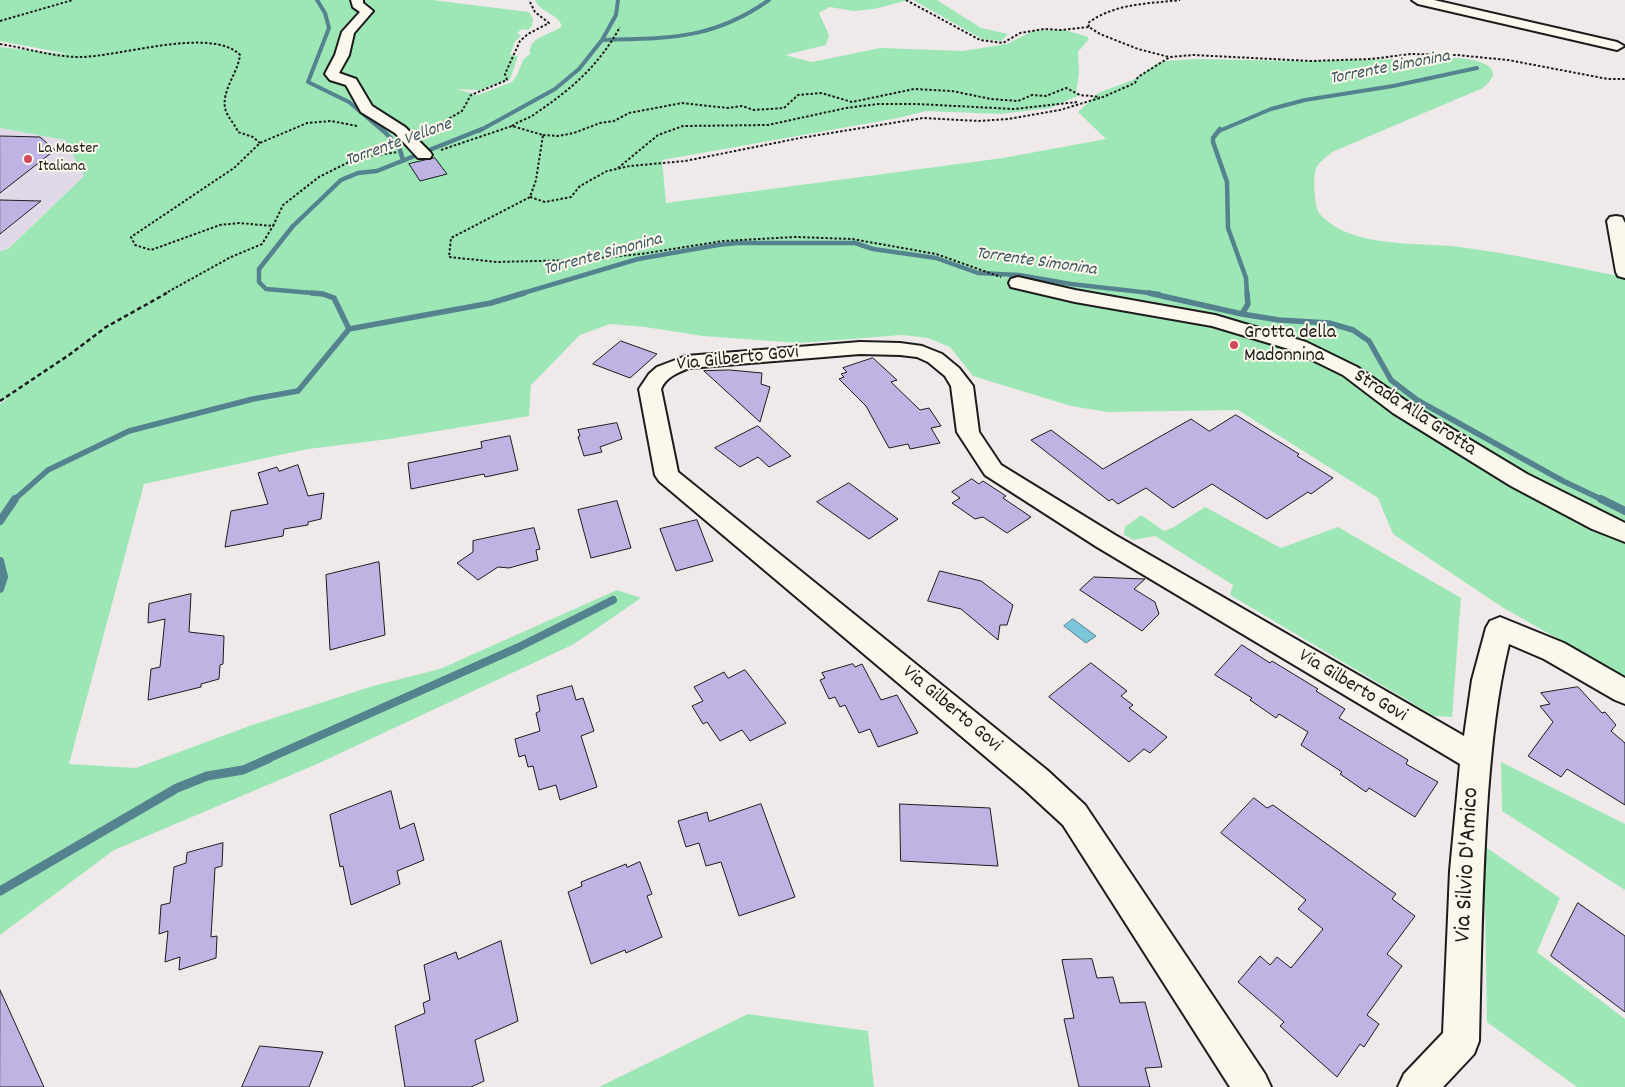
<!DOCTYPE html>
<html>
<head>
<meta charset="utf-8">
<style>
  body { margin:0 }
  canvas { display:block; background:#efe9ea }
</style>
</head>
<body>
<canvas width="1625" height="1087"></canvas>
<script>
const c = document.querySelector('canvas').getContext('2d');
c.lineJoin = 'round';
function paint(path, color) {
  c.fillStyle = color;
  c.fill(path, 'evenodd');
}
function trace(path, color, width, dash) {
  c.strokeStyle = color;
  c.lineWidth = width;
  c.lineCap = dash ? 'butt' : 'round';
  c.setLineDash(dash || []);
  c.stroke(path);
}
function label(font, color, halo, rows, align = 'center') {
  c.font = font + ' Dekko,sans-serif';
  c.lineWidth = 4;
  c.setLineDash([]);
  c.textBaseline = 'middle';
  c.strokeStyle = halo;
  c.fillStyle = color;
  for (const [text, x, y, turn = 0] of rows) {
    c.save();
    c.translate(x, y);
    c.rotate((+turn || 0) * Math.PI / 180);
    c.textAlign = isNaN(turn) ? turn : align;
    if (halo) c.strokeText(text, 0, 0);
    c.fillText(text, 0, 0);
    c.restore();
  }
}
paint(new Path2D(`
  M0,128l65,12 19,36 -77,73 -7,2z`), '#e1d9e8');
paint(new Path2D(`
  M0,0h432l97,12 4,7 -1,7 -4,4 -6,-1 -5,4 4,2 -6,7 -5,13 8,1 -8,23 -30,11 -24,-1 22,6 34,-13 5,-7 6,-15 7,-6c-2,-18 22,-19 32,-28 -4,-13 -22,-13 -27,-26h374l-35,9 -21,2 -23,-4 -11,6 10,22 -3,10 -41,10 27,7 68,-14 83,3 44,-7 26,-13 10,-1h22l23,7v3l-10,12 1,21 -3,20 4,2 -30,13 -50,6 -74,-3 -28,7 -236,42 4,43 337,-45 103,-19 -28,-27 20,-19 35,-13 25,-17 8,-2 29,-2 109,2 149,-3c18,0 59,7 30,30l-151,64c-5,5 -13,10 -16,16 -3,8 -2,38 3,45 6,8 22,18 32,21 34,12 73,9 109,13 56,7 110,20 165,30v400l-123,-70 -109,-73 -15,-36 -140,-88 -130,2 -37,-6 -98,-30 -23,-29 -22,-9 -26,-3 -103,8 -96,-7 -58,-9 -35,-3 -30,11 -49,50 -2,31 -140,23 -81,10 -164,35 -75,280 67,4 116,-43 121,-39 67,-17 177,-79 24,8 -67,46 -257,120 -203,86 -114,85v-531l11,-8 -11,6v-151l8,-2 76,-73 -19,-36 -65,-12v-81l74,8 -74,-14z
  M913,0h24l44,28 27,6 -7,7 -19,-2z
  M1205,507l76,41 57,-21 123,71 -9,119 -18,-1 -204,-121 3,-10 -78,-49 -21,4 -10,-5 1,-8 16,-12 23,16 10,-4z
  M1501,762l124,62v66l-123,-79z
  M1484,846l76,52 -23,54 88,67v68h-48l-90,-65z
  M748,1014l120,17 6,56h-275z`), '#9de7b6');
const water = new Path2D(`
  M1073,619l23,17 -10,7 -22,-17z`);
paint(water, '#7bc6db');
trace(water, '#55828f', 1);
trace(new Path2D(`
  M317,0l8,13 4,15 -21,54 41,20 34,29
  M602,40c67,-2 110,0 167,-40
  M479,131l76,-42 24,-20 23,-29 14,-25 2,-15
  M1219,131l52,-22 34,-9 88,-14 84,-18`), '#55828f', 4);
trace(new Path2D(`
  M382,129l17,18 4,13
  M1220,129l-7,9v4l14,40 1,46 18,50 1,16
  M324,294l-58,-5 -7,-7v-13l34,-43 48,-46 17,-7 19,-2 105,-42
  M520,294l118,-35 80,-14 19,-2h118l18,6 63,9 42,15 41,2 52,9 88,10`), '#55828f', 4.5);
trace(new Path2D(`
  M1149,293l93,21 6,-10 -1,-11
  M1242,314l37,6 50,3 24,7 16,11 22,39 26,20 146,81 40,19
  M349,329l142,-26 33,-10
  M14,500l34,-30 81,-39 124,-32 45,-8 51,-62 -15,-31 -11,-4 -11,-1`), '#55828f', 5.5);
trace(new Path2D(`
  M1601,499l24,12
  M0,521l15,-22
  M0,561l4,16 -4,12
  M265,760l254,-113 94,-47`), '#55828f', 8);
trace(new Path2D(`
  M0,891l177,-103 30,-12 36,-6 25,-11`), '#55828f', 9);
const building = new Path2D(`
  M0,136l40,1 15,13 -55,43z
  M435,158l12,16 -27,7 -11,-17z
  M0,200l41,1 -41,33z
  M621,341l36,13 -27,24 -37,-14z
  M873,358l24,22 -6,2 29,28 9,-2 12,18 -10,2 9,15 -30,6 -2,-5 -19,4 -23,-42 -27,-27 5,-2 -3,-3 6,-2 -4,-4z
  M730,370l32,3 -1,11 9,3 -10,35 -56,-51z
  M1236,415l63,39 -2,2 36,22 -22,16 -3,-2 -41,27 -55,-35 -39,24 -27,-20 -28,16 -6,-5 -3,2 -78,-61 20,-10 52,39 88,-50 18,12z
  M617,423l5,16 -22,8 2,5 -18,4 -6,-19 2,-1 -2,-6z
  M758,426l33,30 -22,11 -11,-10 -18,10 -25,-19z
  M510,436l8,34 -33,7 -1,-3 -73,15 -3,-26 74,-15 -1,-6z
  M298,465l10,31 16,-3 -3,26 -13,3v3l-24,4 -1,7 -58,11 6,-36 37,-7 -10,-31 19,-6 2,4z
  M972,479l7,5 4,-3 23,15 -3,2 28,19 -24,16 -24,-16 -8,2 -23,-16 8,-5 -8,-6z
  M849,483l49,36 -29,20 -52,-37z
  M617,501l14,47 -40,10 -13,-48z
  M697,520l16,41 -37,10 -16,-42z
  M534,528l6,21 -4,1 2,10 -29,8 -11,-1 -20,13 -21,-17 16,-11v-11z
  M379,562l6,73 -55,15 -4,-75z
  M940,571l41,10 32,24 -6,20h-7l-2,15 -37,-31 -33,-8z
  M1094,577l51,2 -11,10 21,13 4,12 -17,17 -62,-41z
  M191,594l-2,38 35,4 -1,28 -3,1 -1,14 -18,5v3l-53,13 3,-31 9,-2 5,-48 -17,4 1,-19z
  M1242,645l28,18 2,-2 46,28 -2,2 29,18 -6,9 69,42 -2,4 32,18 -23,35 -46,-29 -3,4 -26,-18 2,-2 -41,-27 7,-13 -29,-18 -3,4 -26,-18 2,-2 -37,-23z
  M1091,663l36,28 -6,5 12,9 -4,3 38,29 -17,16 -6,-4 -15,13 -80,-65z
  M853,664l2,3 7,-3 19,36 16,-5 21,38 -40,14 -8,-18 -11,4 -14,-28 -5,2 -5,-10 -6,2 -9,-19 5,-2 -3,-5z
  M745,670l41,53 -36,18 -8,-11 -22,11 -13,-19 -4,2 -11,-18 11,-5 -9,-14 30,-15 4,6z
  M572,686l4,14 7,-2 11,33 -13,5 16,51 -37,13 -4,-15 -17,5 -6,-24 -5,1 -3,-12 -6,2 -4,-18 25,-8 -4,-18 4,-2 -3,-15z
  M1578,687l24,26 3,-1 11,13 -5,6 14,12v62l-58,-36 -6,8 -33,-21 25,-34 -13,-16 10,-2 -9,-11z
  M391,791l9,38 14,-6 10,37 -27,11 3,13 -49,21 -8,-39 -3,1 -10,-52z
  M1254,798l13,10 6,-3 123,89 -4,5 23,17 -28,38 15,12 -35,49 12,9 -15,23 -4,-3 -23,33 -57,-51 4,-4 -46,-40 22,-26 10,9 7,-8 14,11 32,-39 -25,-20 8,-9 -85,-67z
  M761,804l34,93 -56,19 -18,-54 -15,4 -7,-23 -13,4 -8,-26 29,-9 2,9z
  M900,804l90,4 8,58 -97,-5z
  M223,843l-1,23 -7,2 -4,69 6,-1 -1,22 -37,12 1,-13 -15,5 3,-31 -9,3 2,-29 9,-2 4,-36 12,-4 1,-10z
  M640,862l12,32 -5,2 15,41 -36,16 -1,-3 -34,14 -23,-72 14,-6 -1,-4 45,-18 1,3z
  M1578,903l47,33v76l-74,-56z
  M501,941l17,80 -43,19 9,41 -13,6h-66l-10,-61 30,-13 -2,-10 7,-3 -6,-35 32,-13 2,7z
  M1092,959l5,19 16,-1 7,26 25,-1 17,65 -17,1 5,19h-71l-15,-68 10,-1 -12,-58z
  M0,990l44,97h-44z
  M260,1046l63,6 -14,35h-67z`);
paint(building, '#bfb3e4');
trace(building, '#1c1c1c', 1);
const minor = new Path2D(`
  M351,0h12v3l10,8 -19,22 -5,22 -10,18 17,6 16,27 33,21 25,25 2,3 -2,3h-12l-23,-25 -34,-21 -15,-27 -16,-5 -5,-6 10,-19 7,-23 18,-20 -7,-5z
  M1412,0h22l183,42 7,4 -7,4 -199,-46z
  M1616,216l6,1 3,6v55l-7,-2 -2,-4 -9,-51 3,-4z
  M1018,277l57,13 140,25 91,27 51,25 52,36 118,71 98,49v19l-33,-13 -81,-43 -118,-73 -50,-38 -51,-25 -80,-24 -137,-24 -64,-15 -2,-4 2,-4z
  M860,342l40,1 22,3 20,8 17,14 14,18 6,46 22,33 114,70 349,201 8,-56 14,-52 4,-7 10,-4 64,26 61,35v26l-10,-4 -71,-41 -35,-15c-12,49 -17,99 -21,150 -6,82 -7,164 -9,247l-5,13 -31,33h-45l6,-13 39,-41 7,-162 10,-107 -363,-217 -112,-72 -28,-43 -6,-46 -6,-10 -17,-14 -11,-5 -17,-2 -40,-1 -171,14c-12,5 -23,9 -28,21l17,83 369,298 38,35 180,269 6,13h-41l-167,-262 -38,-35 -366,-309 -4,-6 -16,-86 10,-15 8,-7 29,-11z`);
trace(minor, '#1c1c1c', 4);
trace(new Path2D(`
  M906,0l74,40 23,3 17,-10 24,-4 17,1 28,-3 11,7 38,15 31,8
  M0,21l73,-21
  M1089,27l-1,-4c27,-20 60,-19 92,-23
  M0,44c26,4 53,13 80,13 39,0 132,-31 160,-2 -2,18 -18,34 -15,53 2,9 10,16 13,24l15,5 7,6
  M357,126l-26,-5 -24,2 -47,20 -26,25 -103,69 4,8 16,5 69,-25 19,-2 34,3 10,-21 36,-28 38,-19 41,-6
  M512,126c8,-6 17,-7 24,-13 36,-24 63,-48 84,-86
  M426,132l36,-21 9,-16 36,-15 -2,-6 15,-33 8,-7 21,-11 -14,-11 -6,-12
  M543,135l15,1 16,-3 26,-10 14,-2 15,-8 53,-10 46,5 14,-2 12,4 30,-2 14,-13 23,-2 31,9 62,-13 38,2 39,8 27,2 14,-6 14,1 20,-8 14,7 20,2
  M441,150l71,-24 31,9 -7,45 -6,17 -79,41 -2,19 48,5 79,-2 65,-6 82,-13 72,-4 57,2 84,15 65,23
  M618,168l40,-33 25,-9 85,-1 78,-17 32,-4h39l97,5 64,-7
  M530,197l15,5 26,-5 9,-11 27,-15 23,-5 55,-5 115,-23 123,-20 56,3 29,-2 52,-9 43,-13 32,-14 3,-6 32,-20 23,-2 118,6 60,-2 40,-5 46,1 51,5 100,19h17
  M164,294l67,-37 31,-13 11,-18`), '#1c1c1c', 2, [2.5, 2]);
trace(new Path2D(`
  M0,401l69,-46 37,-28 61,-34`), '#1c1c1c', 2.5, [4.5, 3]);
paint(minor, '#fbf7ec');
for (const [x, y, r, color] of [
  [28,159,5,"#d1495b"],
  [1234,345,5,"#d1495b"]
]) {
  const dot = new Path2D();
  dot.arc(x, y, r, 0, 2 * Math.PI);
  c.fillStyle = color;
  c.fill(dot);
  trace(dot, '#fbf7ec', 2);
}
label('16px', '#1c1c1c', '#fbf7ec', [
  ["La Master",38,150],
  ["Italiana",38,168]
], 'left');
label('italic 18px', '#3d585f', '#fbf7ec', [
  ["Torrente Simonina",1390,69,-11],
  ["Torrente Vellone",399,144,-20],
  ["Torrente Simonina",603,256,-15],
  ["Torrente Simonina",1036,263,8]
]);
label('20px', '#1c1c1c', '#fbf7ec', [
  ["Grotta della",1244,334],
  ["Madonnina",1244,357]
], 'left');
label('20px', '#1c1c1c', '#fbf7ec', [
  ["Via Gilberto Govi",738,360,-6],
  ["Strada Alla Grotta",1414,414,33],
  ["Via Gilberto Govi",1352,687,31],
  ["Via Gilberto Govi",951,710,40]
]);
label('24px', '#1c1c1c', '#fbf7ec', [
  ["Via Silvio D'Amico",1469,865,-87]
]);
</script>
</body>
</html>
